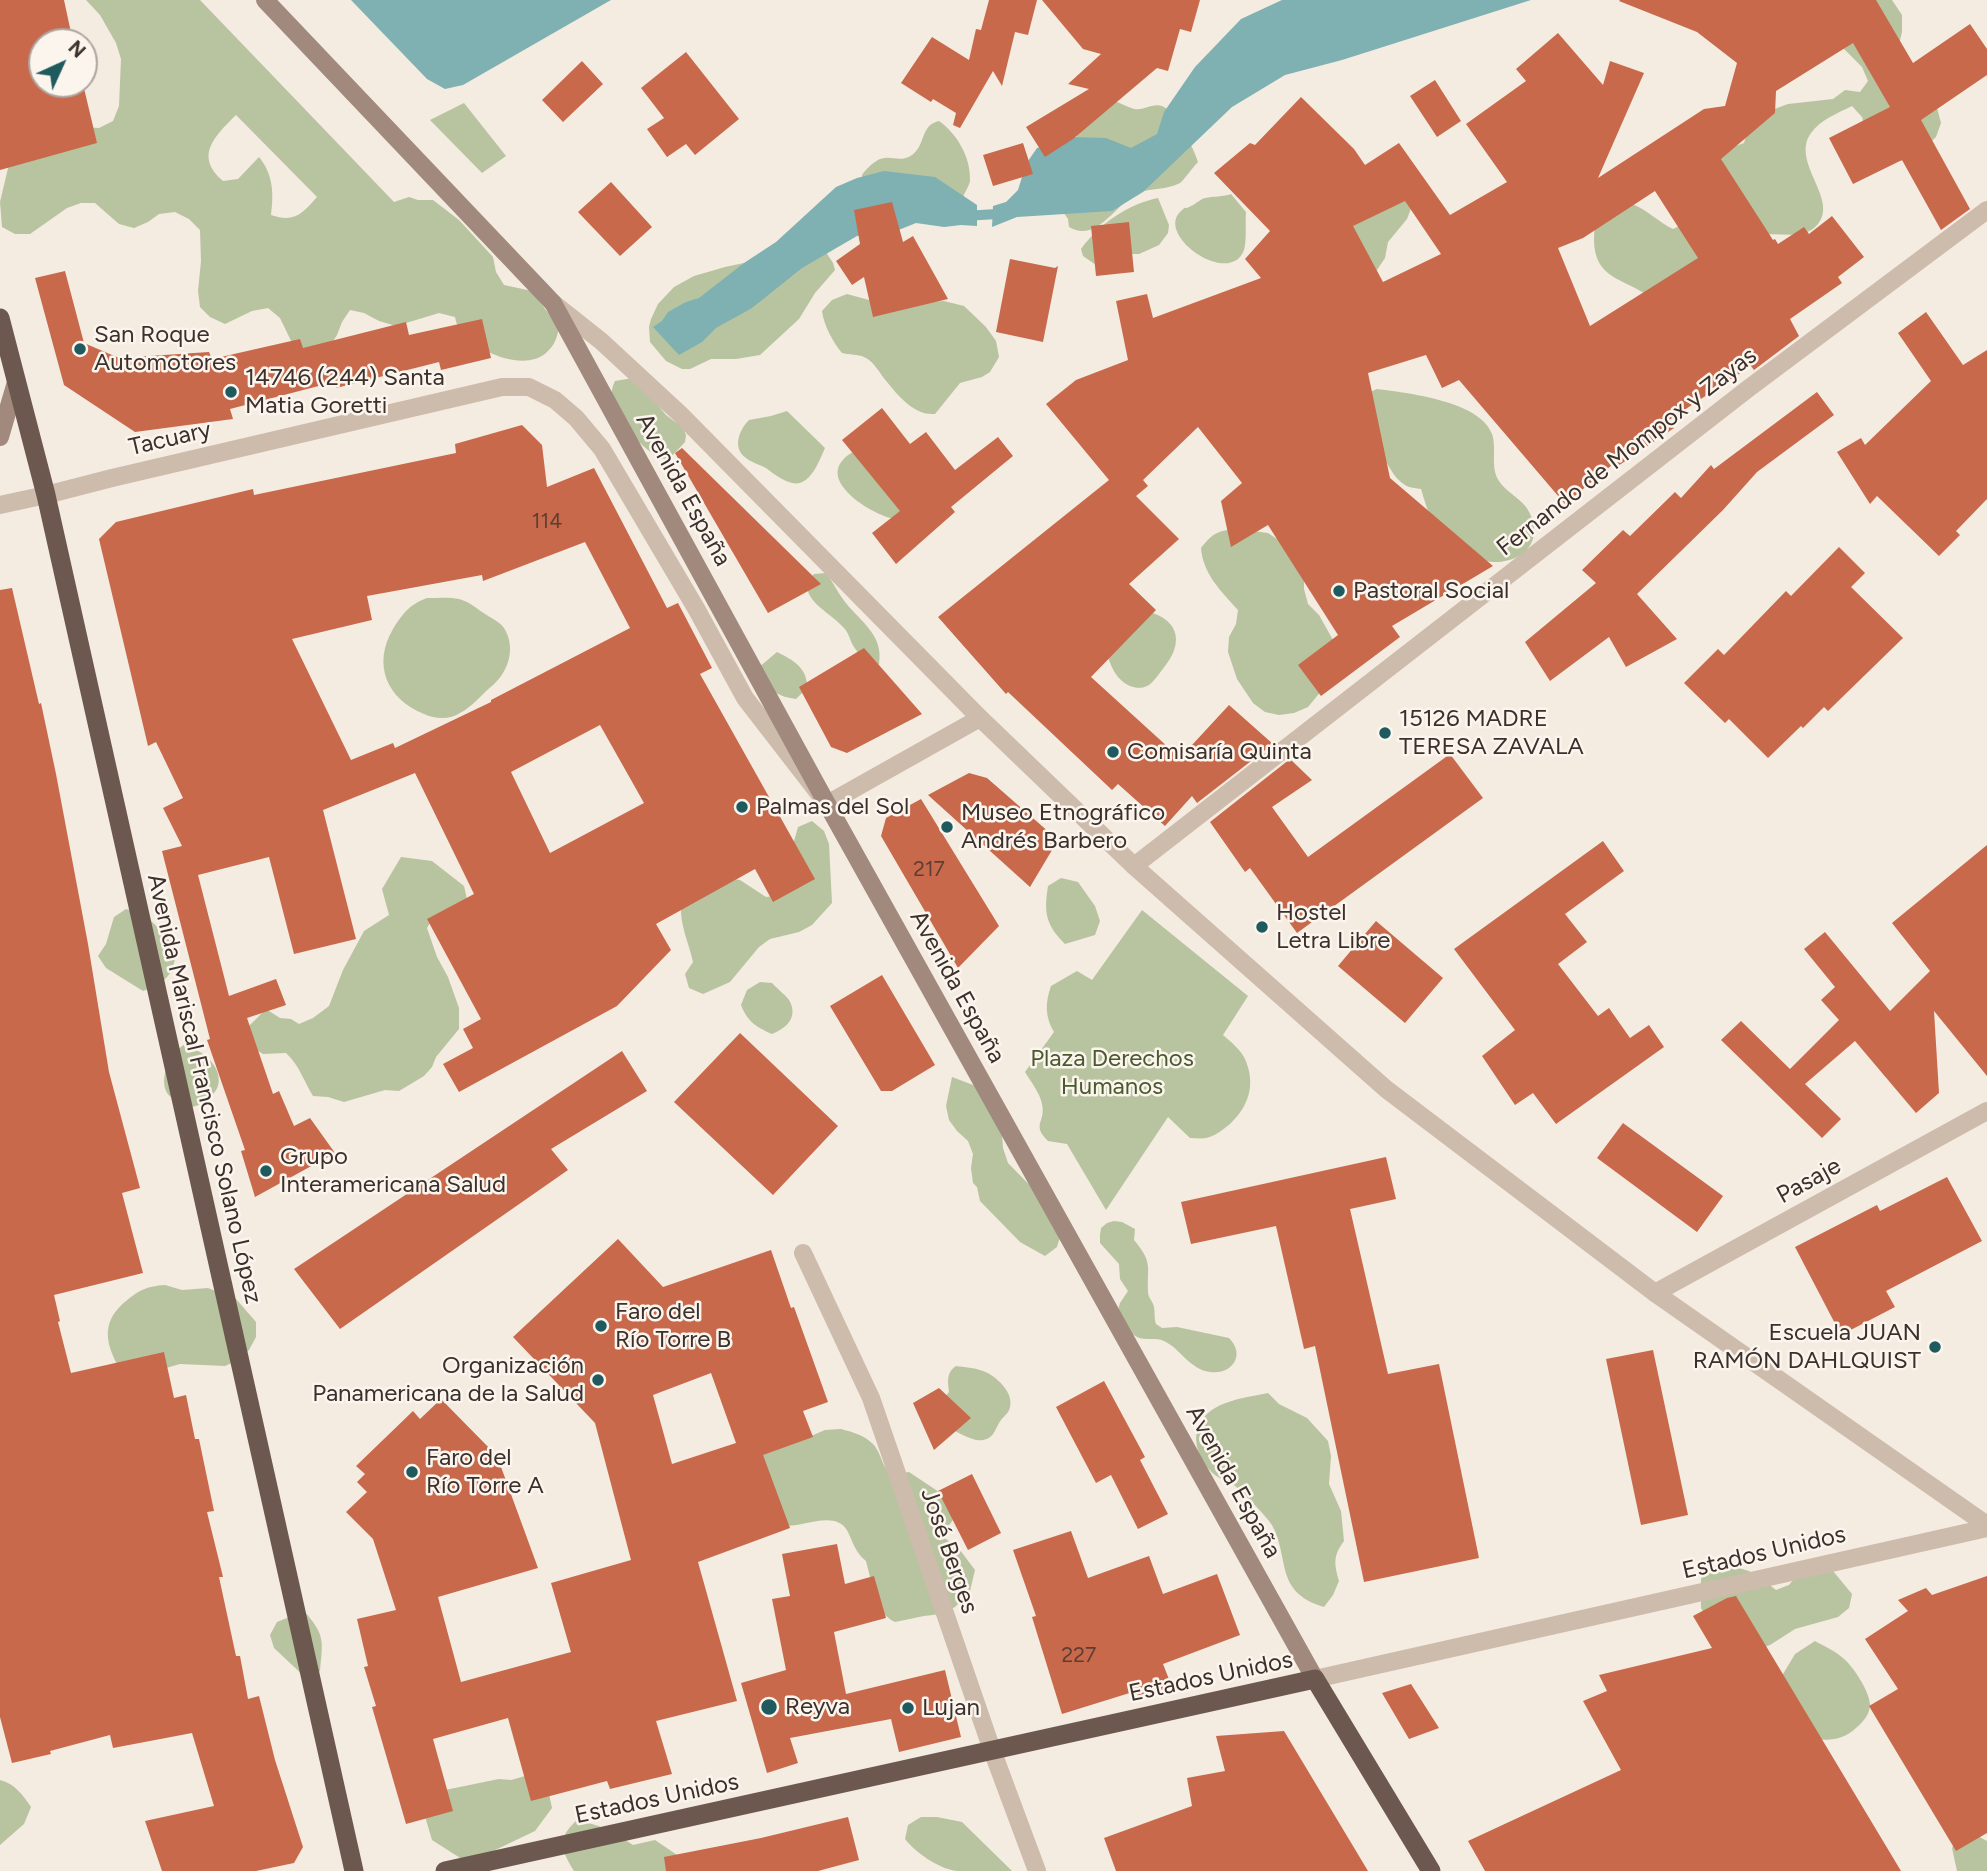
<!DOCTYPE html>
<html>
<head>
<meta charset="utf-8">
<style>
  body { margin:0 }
  #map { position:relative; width:1987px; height:1871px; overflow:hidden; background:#f4ebe1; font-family:Figtree,sans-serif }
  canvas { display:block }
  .north { position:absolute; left:28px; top:28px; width:70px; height:70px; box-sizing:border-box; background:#fbf5ee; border:2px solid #aea6a0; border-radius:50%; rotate:45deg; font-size:19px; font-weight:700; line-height:28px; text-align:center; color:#3b302b }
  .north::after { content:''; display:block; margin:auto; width:24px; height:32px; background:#1f5a5e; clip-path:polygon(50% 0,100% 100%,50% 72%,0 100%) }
</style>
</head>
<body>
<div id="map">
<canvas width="1987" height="1871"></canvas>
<div class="north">N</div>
</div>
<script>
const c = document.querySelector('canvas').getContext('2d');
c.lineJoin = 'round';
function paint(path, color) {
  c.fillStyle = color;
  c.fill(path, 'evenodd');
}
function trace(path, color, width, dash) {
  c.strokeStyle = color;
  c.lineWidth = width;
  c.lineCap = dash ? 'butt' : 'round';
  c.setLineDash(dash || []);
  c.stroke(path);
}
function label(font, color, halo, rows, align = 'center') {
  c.font = font + ' Figtree,sans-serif';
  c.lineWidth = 5;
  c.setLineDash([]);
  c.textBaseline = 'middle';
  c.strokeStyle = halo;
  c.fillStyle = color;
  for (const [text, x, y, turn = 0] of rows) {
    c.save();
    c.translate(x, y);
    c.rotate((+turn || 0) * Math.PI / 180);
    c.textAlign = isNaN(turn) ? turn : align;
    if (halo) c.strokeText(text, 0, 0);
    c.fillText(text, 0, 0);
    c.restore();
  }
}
paint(new Path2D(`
  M86,0h114l194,202 15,-5 9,3h15l26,20 34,37 3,15 8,13 28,6 27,37c-2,9 -4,17 -12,24 -22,21 -69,0 -86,-20 -3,-4 -5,-10 -6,-15l-16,-4 -43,13 -17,-5 -15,-8 -14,-3 -8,12 -5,13 -17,26 -26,-14 -14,-29 -12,-10 -16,3 -27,13 -15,-7 -10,-10 -2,-16 3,-30 -1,-31 -11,-11 -14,-7 -16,2 -11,8 -14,6 -15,-4 -24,-21h-14l-14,5 -37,26h-15l-13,-7 -2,-25 9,-38 56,-38 34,2 14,-7 6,-15 2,-47 -5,-16 -16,-28zM236,115l81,82c-15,17 -23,26 -46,18 3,-22 2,-41 -12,-58l-21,22 -15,2c-29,-25 -9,-44 13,-66z
  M1818,0h74l10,15v17l-7,29 42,47 4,15 -5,14 -23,22 -14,2 -33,-29 -4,-15 -10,-11c-14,7 -32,14 -41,27 -21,29 28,66 7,91 -15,19 -43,5 -61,13 -12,5 -22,14 -33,20 -23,15 -46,29 -69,43 -34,-25 -67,-19 -60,-75l37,-21c16,6 26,18 41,25l44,-21 1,-48 12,-12 14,-5 5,-18 12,-11 27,-10 45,-5 12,-9 15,2 8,-11 -6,-14 -32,-32z
  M1113,100c7,3 15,7 21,9 9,2 18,-6 28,-3 13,4 32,43 36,56 -5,5 -14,18 -18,21 -13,7 -30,5 -42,10 -22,10 -41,51 -69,34l-1,-8 -22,-32 30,-47 4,-23z
  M464,103l42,53 -24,17 -52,-53z
  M939,121c18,13 32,36 31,60 -1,5 -5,11 -7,16l-101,-14v-8c24,-31 32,-8 50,-20 14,-10 8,-30 27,-34z
  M1231,194l15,18c-1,11 1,27 -2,38 -14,38 -90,-15 -63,-39 7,-7 1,0 10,-5 5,-2 8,-6 14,-8 9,-2 18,-1 26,-4z
  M1404,197l8,9 -5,13 -19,23 -3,16 -12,18 -35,-54z
  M1158,198l11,27 -1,8 -9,12 -20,9h-16l-27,11 -13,-9 -2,-7c18,-25 47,-45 77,-51z
  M824,249l9,14 2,7 -20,23 -16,26 -39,36 -24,4h-25l-21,10h-8l-16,-8 -16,-19 -1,-15 2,-8 7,-15 16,-17 20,-11 31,-9 19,-4 15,1z
  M847,294l22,6 4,-5 56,7 15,-1 20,5 22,21 10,14 3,16 -9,15 -8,5 -22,6 -25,31c-22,2 -39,-21 -52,-37 -5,-7 -11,-17 -19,-20 -6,-3 -15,-2 -22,-4 -9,-11 -18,-27 -20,-42l10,-11z
  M633,378l5,3 28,34 17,13 3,7 -1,7 -15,16c-6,1 -6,1 -11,0 -9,-4 -36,-31 -42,-40 -6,-10 -8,-26 -2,-37z
  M1377,389c31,4 103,12 115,45 5,14 -2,34 7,47 8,13 26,18 32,35 9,21 -2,39 -22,44 -6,2 -16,3 -22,1 -8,-3 -47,-35 -54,-42 -6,-7 -9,-21 -12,-30 -5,-1 -12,-1 -16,-4 -22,-13 -34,-66 -42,-90z
  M787,411l38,37c-5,11 -12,31 -25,35 -11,3 -26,-9 -34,-15 -7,-4 -14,-5 -20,-10 -14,-10 -7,-28 3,-38l22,-4z
  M872,445l37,54 -14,20c-20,-3 -73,-34 -53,-58 8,-10 19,-12 30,-16z
  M1238,529l30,4 15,10 21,31v15l4,15 11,11 14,25 -6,44 -19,23 -14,6 -15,2 -14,-3 -12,-9 -16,-24 -9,-27 1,-15 7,-13 2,-14c-17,-19 -35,-36 -37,-62 12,-16 19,-18 37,-19z
  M826,573c7,9 12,20 19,29 16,20 39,33 34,62l-7,4c-6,-7 -13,-13 -18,-21 -4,-6 -5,-14 -10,-19 -12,-15 -52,-32 -30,-54z
  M427,598c11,0 23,-1 32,1 10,3 16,8 23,13 7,5 17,9 22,16 12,19 5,43 -11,57 -11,9 -21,22 -33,28 -10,7 -25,6 -36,1 -37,-15 -52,-49 -31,-85 10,-16 17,-25 34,-31z
  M1140,610c38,6 47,31 22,60 -4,5 -9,13 -15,16 -8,4 -18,1 -25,-5 -11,-9 -14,-26 -19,-38z
  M777,652c16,8 31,16 30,36l-11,11c-23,-3 -29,-12 -38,-31z
  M812,821l12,10 5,13 3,59 -20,22 -13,7 -29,7 -11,8 -29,35 -27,12 -14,-6 -4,-14 8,-12c-4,-19 -13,-36 -12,-56l46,-28 13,2 26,17 15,-2 12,-25 1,-29 4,-14z
  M401,857l31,4 32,25 5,22 -35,8 -7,12 10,29 11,20 11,31v21l-23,28 -4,10 -8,9 -25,15 -14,-1 -41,12 -16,-5 -15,-1c-10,-16 -13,-30 -27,-43l-23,1 -13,-8 -4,-17 20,-20 14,9 11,1 8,5 14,-6 16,-12 14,-36 21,-39 25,-16 -7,-26z
  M1061,878l17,4 17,24 5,15 -5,14 -30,9c-20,-20 -21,-32 -17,-58z
  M126,909c25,6 34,21 50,39 -1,26 -10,35 -33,43l-37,-23 -8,-12 8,-12 8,-27z
  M1142,910l106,86 -25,39c7,6 18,15 22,24 11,25 4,47 -15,65 -8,6 -14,12 -24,14 -5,1 -11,0 -16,0l-22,-21 -62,93 -39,-66 -19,-3c-17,-17 -2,-18 -6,-37 -2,-11 -11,-22 -17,-32l29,-40c-9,-15 -9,-29 -3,-46l26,-15 15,9z
  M760,982l12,1c5,6 17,14 19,21 6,16 -7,25 -19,30 -16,-7 -25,-13 -31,-29l6,-15z
  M191,1042l5,5 -2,2c19,7 35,32 17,47 -12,10 -19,15 -33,6 -4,-3 -10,-6 -12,-11 -7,-17 7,-45 25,-49z
  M952,1077l37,14 13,43 1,14 5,15 42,43 11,27 -4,14 -12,9 -25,-14 -40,-41 -3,-14 -4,-4 -2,-15 2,-14 -5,-13 -11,-10 -8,-11 -3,-14z
  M1114,1221l8,1 13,7 -1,11c19,23 13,25 14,52 0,6 5,9 6,15 1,6 0,11 2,17l6,4 15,-1 52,11c17,17 3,37 -19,34 -21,-3 -29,-23 -46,-31 -8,-4 -19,0 -27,-4 -9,-4 -14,-19 -19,-27l2,-7 8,-12 -8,-12 -1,-15 -19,-21v-8l1,-7 6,-5z
  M165,1285l17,5 26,-2 28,11 20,23v15l-7,13 -11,10 -13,6 -45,-2 -14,4 -49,-4c-13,-25 -14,-44 9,-63 13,-11 22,-15 39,-16z
  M956,1366c8,1 19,2 27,5 12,4 31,21 27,36 -1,6 -6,9 -9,13 -6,8 -6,18 -18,20 -11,2 -24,-8 -35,-12l-8,-25 9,-11c-1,-11 -3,-19 7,-26z
  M1268,1393l11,11 28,14 21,23 3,15 -2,28 12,27 3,30c-11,15 -10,22 -5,40l-6,14 -9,12c-49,-15 -34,-45 -51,-80 -4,-9 -32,-36 -40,-43 -5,-3 -10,-4 -15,-7 -14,-9 -25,-29 -21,-46 7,-29 46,-33 71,-38z
  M841,1429c11,3 23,6 32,15 14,16 5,34 36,28l33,22 11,26 -12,15 19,15 15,20 -5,21 -15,16 -14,7 -17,2 -29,6 -4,-2 -13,-11 -12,-48c-10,-8 -13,-18 -18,-29 -10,-20 -36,-9 -52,-7 -6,1 -12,1 -18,1l-44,-81 77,-9 14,-6z
  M1709,1567c37,0 38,0 67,23l13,-5 10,-12 34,-2 19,23 -3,14 -11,9 -43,12 -25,16 -15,5 -47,-29 -7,-13v-29z
  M304,1611c21,24 19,29 16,60l-13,8 -33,-31 -4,-13 7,-13z
  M1815,1641c9,5 20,10 28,17 10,8 27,34 27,47 0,9 -7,17 -14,23 -12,11 -24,13 -40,11l-36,-60 15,-25z
  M525,1776l24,18 3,14 -17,23 -67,32 -36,-23 -8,-27 16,-22 59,-12 12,1z
  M0,1780c15,4 22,14 31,27l-7,17 -24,21z
  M921,1817h16l25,5 50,49c-18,0 -38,0 -56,0 -18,-3 -40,-18 -51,-32l3,-14z
  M576,1821c23,2 38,12 57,24l22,-5 25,17 8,14h-114c-13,-21 -17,-33 2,-50z
  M1974,1834l13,7v30h-30l-5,-23 7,-13z`), '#b8c4a0');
paint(new Path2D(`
  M351,0h260l-148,85 -18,4 -18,-10z
  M1282,0h249l-189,60 -57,15 -53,32 -89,85 -31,19 -95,6 -25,10 1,-21 13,-4 12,-12 8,-26 11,-16 34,-11 35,1 25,10 26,-14 7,-22 31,-45 46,-48z
  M884,171l51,6 42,28v21l-16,-1 -17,2 -28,-4 -20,8 -39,5 -55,32 -50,40 -36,20 -14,14 -23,13 -26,-28 9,-6 6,-9 18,-10 13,-4 45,-35 32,-21 60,-55 21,-9z`), '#7fb0b2');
trace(new Path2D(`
  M964,216l33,-2 6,-3`), '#7fb0b2', 10);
paint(new Path2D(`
  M0,0h64l9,42h-31v42h41l14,59 -97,27z
  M989,0h48l-9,35 -13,-3 -13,54 -9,-15 -33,57 -7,-3 3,-12 -23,-14 -2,3 -30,-19 31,-46 37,23 7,-31 5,1z
  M1042,0h158l-9,32 -11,-3 -12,42 -11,-3 -84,71 -28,18 -19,-30 63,-38 -21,-5 33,-30 -18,-5z
  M1620,0h256l37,63 57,-39 17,25v26l-66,45 49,89 -29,21 -39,-70 -49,24 -24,-46 61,-31 -37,-64 -77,48 -1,22 -54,46 52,81 2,-1 3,5 26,-17 5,7 23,-18 32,41 -26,20 4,6 -52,36 9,17 -45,34 -3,-4 -82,54 5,8 -59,40 -3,-3 -47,39 -106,-124 -17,8 -16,-33 -58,18 22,105 103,88 -101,60 8,11 -79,59 -23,-31 40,-30 -70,-110 -37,22 -10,-46 21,-18 -44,-56 -55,53 5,6 -12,10 43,43 -50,45 27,26 -65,67 89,81 49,-53 44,39 -76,59 -5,-7 -27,30 -47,-42 -6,6 -104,-98 -2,2 -68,-77 171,-137 -63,-76 30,-24 52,-20 -12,-59 31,-7 6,24 108,-40 -16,-19 25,-28 -56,-58 36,-30 5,2 46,-48 53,52 11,16 34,-22 51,72 57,-33 -41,-58 60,-43 -10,-12 42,-36 45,52 7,-24 34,12 -46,105 106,-69 21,-3 12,-43 -40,-31 -78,-31zM1655,191l43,67 -108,68 -32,-78 25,-10zM1405,201l36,53 -58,28 -30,-56z
  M686,52l53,67 -44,36 -9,-11 -19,13 -20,-28 17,-11 -23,-30z
  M582,61l21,23 -40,38 -21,-22z
  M1435,80l26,41 -24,16 -27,-41z
  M1023,143l10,31 -40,12 -10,-31z
  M611,182l41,45 -32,29 -42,-44z
  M892,202l11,40 10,-6 35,63 -75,18 -9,-40 -12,8 -16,-24 24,-17 -6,-34z
  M1129,222l5,50 -38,4 -5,-50z
  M1010,259l45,9 3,-2 -15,76 -47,-10z
  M65,271l19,72 35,15 90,-6 3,7 88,-20 3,9 103,-26 3,13 73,-16 9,39 -50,12 -2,-8 -103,26 -2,-6 -104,27 3,10 -98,13 -71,-47 -29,-107z
  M1926,312l37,53 24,-15v149l-31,32 4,4 -21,21 -62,-60 -7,8 -33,-52 24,-14 4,7 66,-64 -33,-48z
  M1817,392l17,23 -77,57 -34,38 -86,84 40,45 -51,28 -17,-30 -59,44 -25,-39 71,-59 -14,-13 41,-40 7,6 45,-44 6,6 30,-33 3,4z
  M882,408l28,36 16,-12 29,38 43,-33 15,19 -62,51 4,5 -59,52 -24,-31 28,-22 -58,-71z
  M522,425l20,20 5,42 47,-19 73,140 11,-5 34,65 -12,6 115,205 -42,23 -18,-33 -99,55 15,26 -54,56 -158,86 -16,-28 30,-16 -10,-19 18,-10 -54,-100 47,-25 -59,-121 -92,37 33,129 -62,15 -25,-97 -71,18 31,121 47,-17 10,26 -39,13 26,76 6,-3 15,35 16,-8 25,35 -80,44 -14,-46 4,-1 -38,-110 3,-1 -48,-188 20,-5 -19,-38 20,-10 -27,-56 -8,4 -49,-207 17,-17 137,-33 1,6 202,-42 -1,-9zM585,542l45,86 -139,72v2l-96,46 -2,-5 -42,17 -59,-121 80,-19 -5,-24 115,-21 1,6zM600,725l44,78 -94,50 -39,-81z
  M682,448l139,136 -53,29 -93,-160z
  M1839,547l26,26 -14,14 52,51 -75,73 -4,-4 -21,21 -2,-2 -33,32 -39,-39 -4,4 -41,-40 34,-34 6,6 62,-64 5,5z
  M12,588l27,116 2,-1 15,71 32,170 21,128 31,116 -18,5 21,80 -89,22 6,26 -2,1 13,51 93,-21 10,46 12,-3 9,44h4l15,72 -7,1 16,65h-4l17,79h4l8,43 11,-3 16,64 28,87 -9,16 -38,8h-94l-17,-50 69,-15 -22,-73 -79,15 -3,-13 -60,16 1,3 -39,9 -12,-46v-1127z
  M864,648l58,66 -75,39 -16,-6 -32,-60z
  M1450,754l33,44 -186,135 -47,-65 -5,4 -35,-50 80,-63 22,21 -40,27 36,50z
  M969,773l18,5 71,62 -28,47 -102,-92z
  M921,799l78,127 -41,42 -77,-132 5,-18z
  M1603,841l21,30 -59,43 22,28 -29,22 40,52 11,-8 21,30 19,-13 15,22 -108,77 -23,-31 -18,12 -33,-49 33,-26 -61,-81z
  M1987,845v231l-53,-65 5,82 -23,20 -61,-72 -50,43 36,35 -19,19 -101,-98 20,-19 49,48 49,-49 -18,-20 14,-13 -31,-38 21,-17 65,79 40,-40 -38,-48z
  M1376,921l67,57 -38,45 -67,-57z
  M882,975l53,90 -43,26h-11l-51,-85z
  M740,1033l98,93 -65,69 -99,-93z
  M622,1051l25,40 -96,58 17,21 -228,159 -46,-60z
  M1623,1123l100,73 -26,36 -100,-74z
  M1386,1157l10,42 -46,10 38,165 51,-10 40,194 -115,24 -49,-236 -11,3 -28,-123 -85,18 -10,-42z
  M1947,1177l35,64 -96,50 9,16 -54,28 -46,-88 82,-42 3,6z
  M618,1239l45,48 108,-37 20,58 3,-1 34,95 -25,9 10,26 -50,18 27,73 -92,34 39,139 -81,20 16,53 -62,15 -3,-8 -76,20 -23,-83 -75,21 20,72 -47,13 -34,-117 4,-1 -12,-39 4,-1 -11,-47 39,-9 -23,-71 -27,-27 21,-20 -10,-10 8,-8 -9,-8 57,-55 7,8 21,-20 56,57 41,112 -100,29 23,85 110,-30 -20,-69 80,-23 -36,-137 -82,-86zM711,1373l25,70 -64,21 -19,-69z
  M1653,1350l35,165 -47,10 -35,-166z
  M1104,1381l41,76 -5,3 28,54 -30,15 -27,-54 -15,8 -40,-76z
  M939,1388l32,30 -37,32 -21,-47z
  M972,1474l29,59 -33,17 -30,-59z
  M1071,1531l17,47 61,-22 14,38 54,-20 23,61 -77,29 9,23 -33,12 -3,-8 -74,23 -30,-97 4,-1 -23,-66z
  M837,1544l8,40 29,-8 12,42 -52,14 12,62 99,-24 16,67 -62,15 -8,-33 -101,19 8,25 -31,10 -26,-90 45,-13 -14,-71 18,-3 -8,-42z
  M1987,1576v257l-31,18 -87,-145 29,-17 -33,-50 43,-28 -10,-11 28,-12 6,7z
  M1736,1596l165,275h-416l-17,-30 153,-71 -38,-69 24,-10 -8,-16 113,-27 -19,-32 34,-18z
  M1411,1684l28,44 -30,11 -27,-46z
  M1284,1731l84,140h-252l-12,-33 88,-32 -5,-28 38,-7 -9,-35z
  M848,1817l11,43 -41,11h-152l-2,-14 97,-19z`), '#c8694b');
trace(new Path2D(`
  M0,505l46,-10
  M1134,866l615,-478 238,-178
  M803,1253l68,145 121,352 45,121
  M1655,1293l332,-182`), '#cdbbac', 18);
trace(new Path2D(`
  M553,303l48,38 79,73 300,304 154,148 252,223 269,204 332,232
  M46,495l66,-17 390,-91h27l26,13 21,18 26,31 95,161 48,88 82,106 153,-86
  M1315,1679l672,-151`), '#cdbbac', 18);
trace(new Path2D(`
  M265,0l288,303 274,501 488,875
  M0,437l16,-55`), '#a18a7d', 18);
trace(new Path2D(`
  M0,318l46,177 308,1376
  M445,1871l870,-192 116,192`), '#6c584f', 19);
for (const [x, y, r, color] of [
  [80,349,7,"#1f5a5e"],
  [231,392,7,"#1f5a5e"],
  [1339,591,7,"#1f5a5e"],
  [1385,733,7,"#1f5a5e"],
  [1113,752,7,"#1f5a5e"],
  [742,807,7,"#1f5a5e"],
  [947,827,7,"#1f5a5e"],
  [1262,927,7,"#1f5a5e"],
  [266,1171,7,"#1f5a5e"],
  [601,1326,7,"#1f5a5e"],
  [1935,1347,7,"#1f5a5e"],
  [598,1380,7,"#1f5a5e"],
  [412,1472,7,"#1f5a5e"],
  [769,1707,9,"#1f5a5e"],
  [908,1708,7,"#1f5a5e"]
]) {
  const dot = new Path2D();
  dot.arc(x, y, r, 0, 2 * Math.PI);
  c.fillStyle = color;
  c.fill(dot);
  trace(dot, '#fbf5ee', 2.5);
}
label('21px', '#5e3e33', null, [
  ["114",547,522],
  ["217",929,870],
  ["227",1079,1656]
]);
label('24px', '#3b302b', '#fbf5ee', [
  ["San Roque",94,335],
  ["Automotores",94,363],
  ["14746 (244) Santa",245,378],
  ["Matia Goretti",245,406],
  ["Pastoral Social",1353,591],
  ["15126 MADRE",1399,719],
  ["TERESA ZAVALA",1399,747],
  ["Comisaría Quinta",1127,752],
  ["Palmas del Sol",756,807],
  ["Museo Etnográfico",961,813],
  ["Andrés Barbero",961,841],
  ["Hostel",1276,913],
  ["Letra Libre",1276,941],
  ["Grupo",280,1157],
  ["Interamericana Salud",280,1185],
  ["Faro del",615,1312],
  ["Río Torre B",615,1340],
  ["Escuela JUAN",1921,1333,"right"],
  ["RAMÓN DAHLQUIST",1921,1361,"right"],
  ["Organización",584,1366,"right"],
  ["Panamericana de la Salud",584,1394,"right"],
  ["Faro del",426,1458],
  ["Río Torre A",426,1486],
  ["Reyva",785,1707],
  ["Lujan",922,1708]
], 'left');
label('24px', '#3b302b', '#fbf5ee', [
  ["Tacuary",170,439,-13],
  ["Fernando de Mompox y Zayas",1627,452,-38],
  ["Avenida España",683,490,61],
  ["Avenida España",957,987,61],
  ["Avenida Mariscal Francisco Solano López",204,1089,77],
  ["Pasaje",1809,1181,-29],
  ["Avenida España",1233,1482,61],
  ["José Berges",949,1551,71],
  ["Estados Unidos",1764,1553,-13],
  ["Estados Unidos",1211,1677,-12],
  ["Estados Unidos",657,1799,-12]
]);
label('24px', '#4a5a2e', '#fbf5ee', [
  ["Plaza Derechos",1112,1059],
  ["Humanos",1112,1087]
]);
</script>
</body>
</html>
